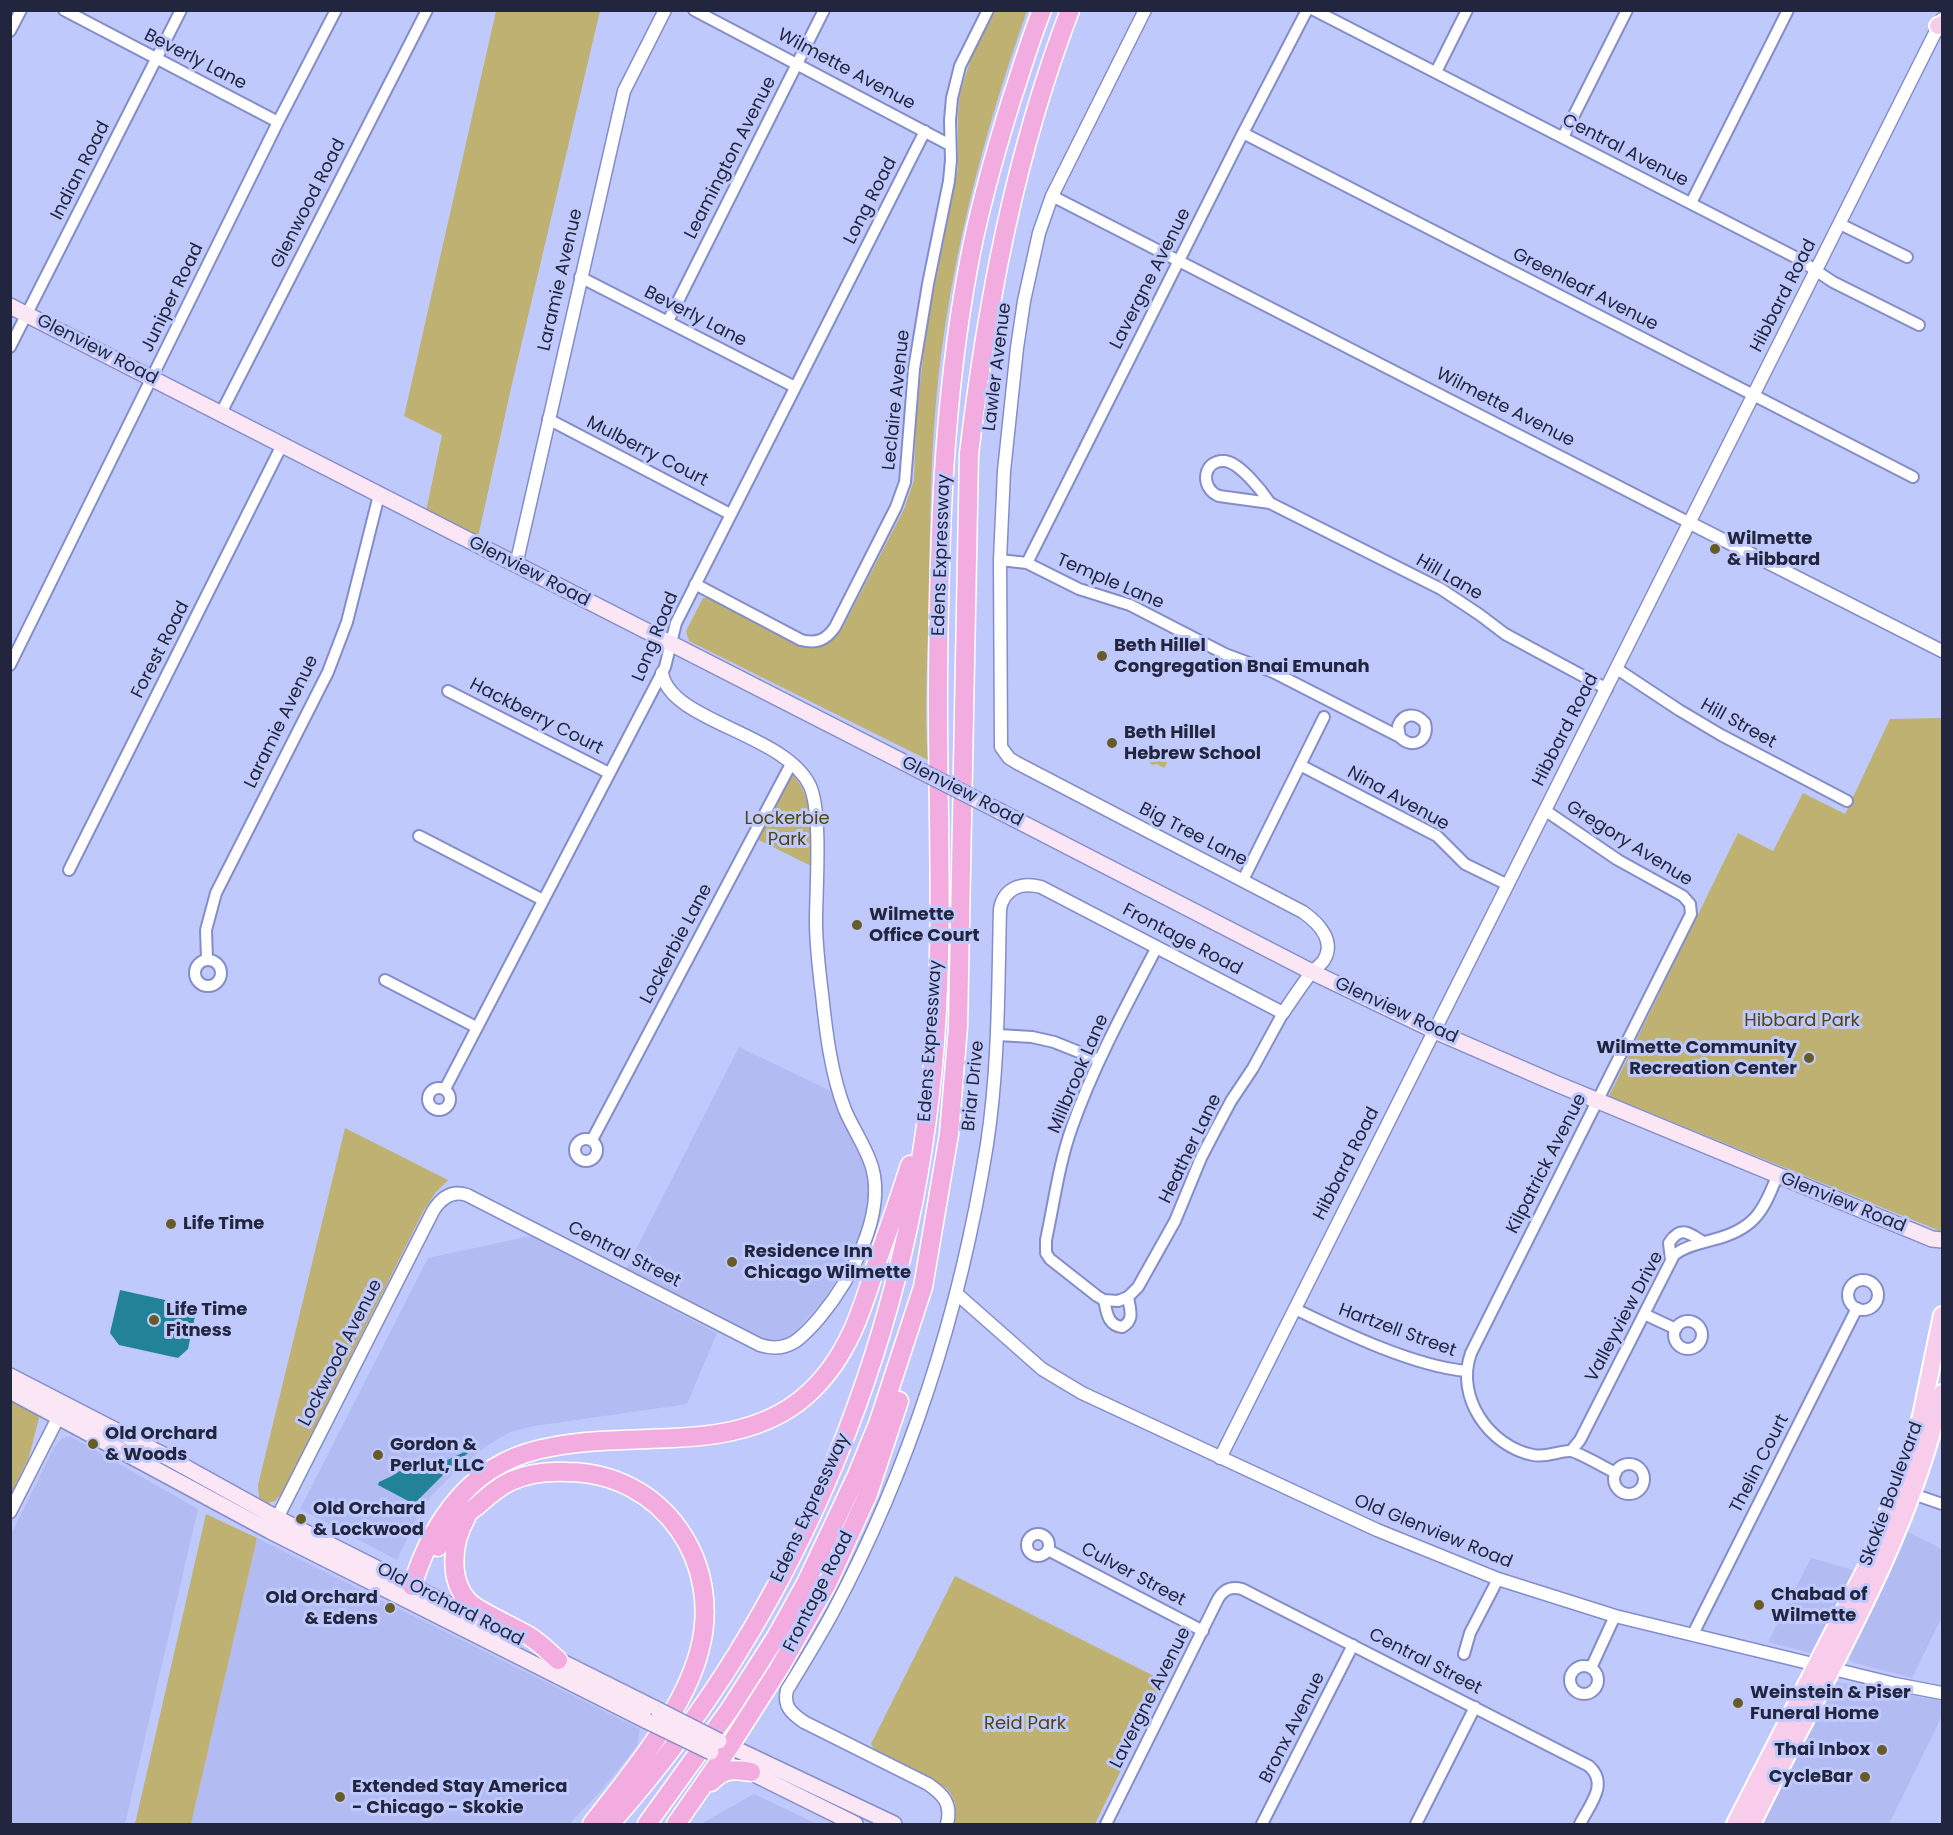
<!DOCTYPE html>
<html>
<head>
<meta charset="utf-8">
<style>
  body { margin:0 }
  #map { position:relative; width:1953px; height:1835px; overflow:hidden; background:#c0c9fc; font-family:Poppins,sans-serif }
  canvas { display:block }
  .frame { position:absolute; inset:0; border:12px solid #22253e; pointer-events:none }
</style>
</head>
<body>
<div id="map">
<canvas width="1953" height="1835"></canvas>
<div class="frame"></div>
</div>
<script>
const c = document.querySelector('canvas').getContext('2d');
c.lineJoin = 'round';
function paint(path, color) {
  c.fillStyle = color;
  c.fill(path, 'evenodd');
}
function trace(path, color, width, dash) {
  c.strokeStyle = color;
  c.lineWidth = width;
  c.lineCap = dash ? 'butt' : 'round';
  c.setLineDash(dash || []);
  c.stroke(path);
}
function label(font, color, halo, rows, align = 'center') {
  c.font = font + ' Poppins,sans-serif';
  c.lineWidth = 6;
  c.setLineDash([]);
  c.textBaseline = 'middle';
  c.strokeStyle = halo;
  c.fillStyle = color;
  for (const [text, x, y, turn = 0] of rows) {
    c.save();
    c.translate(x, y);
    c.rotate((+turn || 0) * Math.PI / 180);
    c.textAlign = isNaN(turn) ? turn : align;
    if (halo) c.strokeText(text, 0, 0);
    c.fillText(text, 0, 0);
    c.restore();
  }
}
paint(new Path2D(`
  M739,1047l94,45 11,31 20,40 5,19v12l-5,27 -12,33 -29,47 -31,34 -14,5 -16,-1 -136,-70z
  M531,1236l186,97 -30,71 -153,22 -24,6 -22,13 -29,23 -28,28 -14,22 -20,42 -97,-51 128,-251z
  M70,1436l128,73 -73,315h-114v-289l42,-86 8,-10z
  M1906,1531l36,18v68l-30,61 -61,-16 -5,-8z
  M257,1538l383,191 -3,17 -37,46 -31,32h-378z
  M1811,1558l46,13 -43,83 -46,-12z
  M1833,1681l109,20v15l-53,108h-131z
  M754,1794l63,30h-116z`), '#b2bbf2');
paint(new Path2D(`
  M996,10l31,1c-45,126 -79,258 -91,391 -6,67 -6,133 -7,200 -1,52 -5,106 -1,158l-239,-119 -3,-10 17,-33h5l92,48 18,1 9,-3 15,-15 62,-120 10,-29 2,-61 11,-95 31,-156v-55l2,-20 11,-35z
  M496,11h104l-88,373 -34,153 -52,-26 16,-76 -38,-19z
  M1942,718v513h-2l-331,-135 129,-263 35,18 30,-58 42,21 45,-95z
  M1158,746l5,4 4,13 -3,5 -7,-4 -5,1 -4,-4 3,-12z
  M792,774c24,26 19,59 19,92l-54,-27z
  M345,1128l103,52 -12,12 -12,18 -142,283 -7,8 -8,2 -8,-4 -1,-14z
  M11,1399l27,14 1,5 -10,39 -18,37z
  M206,1514l51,24 -66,286h-56z
  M955,1576l209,105 -69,143h-141c3,-14 3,-24 -8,-36l-69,-35 -6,-9z`), '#bfb171');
paint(new Path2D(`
  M120,1290l77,17 -9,42 -10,9 -59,-13 -9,-12z
  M469,1450l-1,3 -19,16 -35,35 -36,-19 1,-3 13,-6 20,-13 33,-2z`), '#218298');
const minor = new Path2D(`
  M64,10l214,112
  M694,10l256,135
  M1314,10l483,248 36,24 86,43
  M10,31l11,-21
  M1436,72l31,-62
  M1243,133l670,344
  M1563,137l64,-127
  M1052,196l638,327
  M1691,203l97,-193
  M1840,224l67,33
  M580,277l215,110
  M668,321l156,-311
  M10,347l171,-337
  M221,413l206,-403
  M548,419l182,95
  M1270,503l-51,-7c-20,-8 -16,-37 6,-35 15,2 37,30 45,42l171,86 39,26 25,19 102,55
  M1000,560l27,3 52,26 51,16 95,49 48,18 127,65c12,13 30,4 25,-14 -9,-11 -22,-10 -27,3l2,11
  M1027,563l216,-430 64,-123
  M695,584l106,56c16,4 25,0 34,-13l61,-120 9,-25 9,-113 14,-85 21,-103 2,-21 -1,-40 2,-22 8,-32 28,-56
  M10,665l268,-543 58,-112
  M1617,669l62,41 42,25 126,66
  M448,691l161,82
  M1300,765l137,71 28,28 43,21
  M1546,811l72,49 65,36 7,8 1,10 -220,439c-16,44 18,93 62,102 14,3 24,-4 37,-4 7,0 37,18 46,22
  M419,836l124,64
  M69,870l213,-425
  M1243,880l81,-163
  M1157,947c-31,59 -63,118 -85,180 -13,36 -18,76 -26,113v13l4,6 47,37 7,4 14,1 10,-4 10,-10 37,-66 26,-63 14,-27 16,-30 22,-33 30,-55
  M207,959l-1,-29 10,-37 112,-221 19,-50 32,-127
  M195 973a13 13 0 1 1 26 0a13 13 0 1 1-26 0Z
  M385,980l91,47
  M998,1035l34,2 22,5 45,18
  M428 1099a11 11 0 1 1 22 0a11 11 0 1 1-22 0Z
  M445,1089l220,-422 11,-44 249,-492
  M575 1150a11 11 0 1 1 22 0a11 11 0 1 1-22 0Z
  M592,1140l199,-376
  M1671,1260l-2,-17c11,-17 19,-11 34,-1
  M1848 1295a15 15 0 1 1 30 0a15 15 0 1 1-30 0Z
  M1104,1300c3,12 3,25 18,27 13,-7 8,-17 6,-30
  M1295,1309c48,23 118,57 171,62
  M1644,1314l32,15
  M1674 1335a14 14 0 1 1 28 0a14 14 0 1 1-28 0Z
  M1571,1451l9,-11 94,-185c11,-9 25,-11 38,-15 41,-10 51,-27 65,-64
  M1614 1479a15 15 0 1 1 30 0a15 15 0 1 1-30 0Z
  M1913,1494l29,10
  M1027 1545a11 11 0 1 1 22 0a11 11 0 1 1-22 0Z
  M1048,1550l155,81
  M1693,1634l164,-326
  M1464,1654l6,-21 28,-54
  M1570 1680a14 14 0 1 1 28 0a14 14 0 1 1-28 0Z
  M1591,1668l24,-52
  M1106,1824l112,-225c6,-10 13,-13 24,-10l347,177c20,18 1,38 -9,58
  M1262,1824l91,-179
  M1416,1824l59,-117`);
const tertiary = new Path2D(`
  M1690,523l252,128
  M516,565l108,-474 41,-81
  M957,1294l85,75 40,24 295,137 121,49 117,37 280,68 47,9
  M1220,1458l722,-1439
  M10,1512l52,-102
  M274,1524l159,-313c8,-13 19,-21 34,-16l293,150c28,9 42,-7 60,-28 30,-36 66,-102 52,-150 -6,-20 -19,-38 -27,-57 -14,-36 -19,-78 -23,-116 -3,-24 -6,-49 -6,-73 0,-33 6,-108 -6,-135 -25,-53 -140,-64 -148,-113
  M947,1824c5,-20 -3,-29 -19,-40l-124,-62c-13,-9 -21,-16 -17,-32 16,-26 32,-52 46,-78 78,-146 128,-305 154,-468 12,-78 11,-157 13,-235 4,-21 21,-27 41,-22l242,126c8,-12 16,-24 25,-36 4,-6 12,-11 16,-17 12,-20 -7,-38 -21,-48l-286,-149 -8,-5 -8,-11 -1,-187 4,-89 13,-123 7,-47 15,-68 13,-37 93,-186`);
const secondary = new Path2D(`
  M10,306l901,460
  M999,811l313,161 123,59 115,50 382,158 10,1
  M10,1376l157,81 110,61 228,115
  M10,1391l260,140 377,190
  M548,1655l110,55
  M721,1742l173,82
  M742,1768l113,56`);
const primary = new Path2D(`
  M1938,26l4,-2
  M1735,1824l132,-258 43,-110 11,-40 21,-101
  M1752,1824c69,-141 155,-276 190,-431`);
const motorway = new Path2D(`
  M466,1518c-14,24 -18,62 3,84 9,9 47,26 60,34 11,7 20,16 29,24
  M438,1547c10,-18 24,-30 40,-42 10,-9 20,-18 33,-24 18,-8 38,-10 57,-9 95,1 156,91 131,180 -16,60 -69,123 -107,172
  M412,1586c22,-70 62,-126 139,-139 40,-8 82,-7 122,-9 50,-2 101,-11 138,-47 38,-36 52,-84 67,-132 11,-31 22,-63 32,-94
  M711,1782c13,-14 23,-13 40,-10
  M610,1824c191,-214 303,-497 325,-782 9,-121 2,-243 3,-364 1,-137 5,-275 30,-410 10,-56 26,-112 43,-167 10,-30 19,-61 31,-91
  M647,1824l83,-115 46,-72 31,-56 50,-106 21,-51 45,-137 26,-153 9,-107 11,-573c18,-152 46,-300 101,-444
  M676,1824l46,-66 58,-91 48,-85 40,-88 31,-93`);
trace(minor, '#848dca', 14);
trace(tertiary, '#848dca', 15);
trace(secondary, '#848dca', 18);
trace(primary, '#fff', 20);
trace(motorway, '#fff', 21);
trace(minor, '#fff', 10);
trace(tertiary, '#fff', 12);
trace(secondary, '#fbe6f6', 15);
trace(primary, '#f8cdec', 16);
trace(motorway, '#f3ace0', 18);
const secondaryBridge = new Path2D(`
  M911,766l88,45
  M658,1710l61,31
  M647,1721l64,31`);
trace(secondaryBridge, '#848dca', 18, []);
trace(secondaryBridge, '#fbe6f6', 15);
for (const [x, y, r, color] of [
  [1715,549,6,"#675b28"],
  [1102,656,6,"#675b28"],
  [1112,743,6,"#675b28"],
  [857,925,6,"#675b28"],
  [1809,1058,6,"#675b28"],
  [171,1224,6,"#675b28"],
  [732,1262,6,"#675b28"],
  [154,1320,6,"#675b28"],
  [93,1444,6,"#675b28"],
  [378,1455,6,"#675b28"],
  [301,1519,6,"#675b28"],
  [1759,1605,6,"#675b28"],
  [390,1608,6,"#675b28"],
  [1738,1703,6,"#675b28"],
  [1882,1750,6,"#675b28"],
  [1865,1777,6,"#675b28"],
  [340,1797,6,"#675b28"]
]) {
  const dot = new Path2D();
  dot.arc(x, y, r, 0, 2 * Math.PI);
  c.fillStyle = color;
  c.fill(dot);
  trace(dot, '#c0c9fc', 2);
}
label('18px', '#22253e', '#c0c9fc', [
  ["Beverly Lane",195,60,27],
  ["Wilmette Avenue",846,70,28],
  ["Central Avenue",1625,151,27],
  ["Leamington Avenue",731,158,-63],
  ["Indian Road",81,171,-63],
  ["Long Road",871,201,-63],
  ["Glenwood Road",309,204,-63],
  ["Lavergne Avenue",1151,279,-63],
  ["Laramie Avenue",561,280,-77],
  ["Greenleaf Avenue",1585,290,27],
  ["Hibbard Road",1784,296,-63],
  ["Juniper Road",173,298,-64],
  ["Beverly Lane",695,317,27],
  ["Glenview Road",97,350,27],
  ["Lawler Avenue",998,367,-83],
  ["Leclaire Avenue",897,400,-84],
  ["Wilmette Avenue",1505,408,27],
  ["Mulberry Court",647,452,27],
  ["Edens Expressway",942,555,-88],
  ["Glenview Road",529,572,27],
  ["Hill Lane",1449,578,30],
  ["Temple Lane",1110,582,23],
  ["Long Road",656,637,-68],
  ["Forest Road",161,650,-63],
  ["Hackberry Court",536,717,27],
  ["Laramie Avenue",282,722,-64],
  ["Hill Street",1738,724,29],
  ["Hibbard Road",1566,730,-63],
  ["Glenview Road",962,792,27],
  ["Nina Avenue",1398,799,29],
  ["Big Tree Lane",1193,835,27],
  ["Gregory Avenue",1629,844,32],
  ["Frontage Road",1182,940,28],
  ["Lockerbie Lane",677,944,-62],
  ["Glenview Road",1396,1011,25],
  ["Edens Expressway",931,1041,-86],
  ["Millbrook Lane",1079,1074,-67],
  ["Briar Drive",974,1086,-84],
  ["Heather Lane",1191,1149,-64],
  ["Hibbard Road",1347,1164,-63],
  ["Kilpatrick Avenue",1547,1164,-63],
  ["Glenview Road",1843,1203,22],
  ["Central Street",624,1255,27],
  ["Valleyview Drive",1625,1317,-62],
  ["Hartzell Street",1397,1331,20],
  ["Lockwood Avenue",341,1353,-63],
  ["Thelin Court",1760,1464,-63],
  ["Skokie Boulevard",1892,1494,-70],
  ["Edens Expressway",811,1508,-65],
  ["Old Glenview Road",1433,1532,22],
  ["Culver Street",1133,1575,28],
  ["Frontage Road",819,1592,-63],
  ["Old Orchard Road",450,1605,27],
  ["Central Street",1425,1662,27],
  ["Lavergne Avenue",1151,1698,-63],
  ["Bronx Avenue",1293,1728,-63]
]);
label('bold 18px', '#22253e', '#c0c9fc', [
  ["Wilmette",1727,539],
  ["& Hibbard",1727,560],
  ["Beth Hillel",1114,646],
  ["Congregation Bnai Emunah",1114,667],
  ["Beth Hillel",1124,733],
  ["Hebrew School",1124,754],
  ["Wilmette",869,915],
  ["Office Court",869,936],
  ["Wilmette Community",1797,1048,"right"],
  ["Recreation Center",1797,1069,"right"],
  ["Life Time",183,1224],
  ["Residence Inn",744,1252],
  ["Chicago Wilmette",744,1273],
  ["Life Time",166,1310],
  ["Fitness",166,1331],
  ["Old Orchard",105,1434],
  ["& Woods",105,1455],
  ["Gordon &",390,1445],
  ["Perlut, LLC",390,1466],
  ["Old Orchard",313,1509],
  ["& Lockwood",313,1530],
  ["Chabad of",1771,1595],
  ["Wilmette",1771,1616],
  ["Old Orchard",378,1598,"right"],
  ["& Edens",378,1619,"right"],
  ["Weinstein & Piser",1750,1693],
  ["Funeral Home",1750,1714],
  ["Thai Inbox",1870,1750,"right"],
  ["CycleBar",1853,1777,"right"],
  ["Extended Stay America",352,1787],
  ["- Chicago - Skokie",352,1808]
], 'left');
label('18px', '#50450e', '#c0c9fc', [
  ["Lockerbie",787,819],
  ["Park",787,840],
  ["Hibbard Park",1802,1021],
  ["Reid Park",1025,1724]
]);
</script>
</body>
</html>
